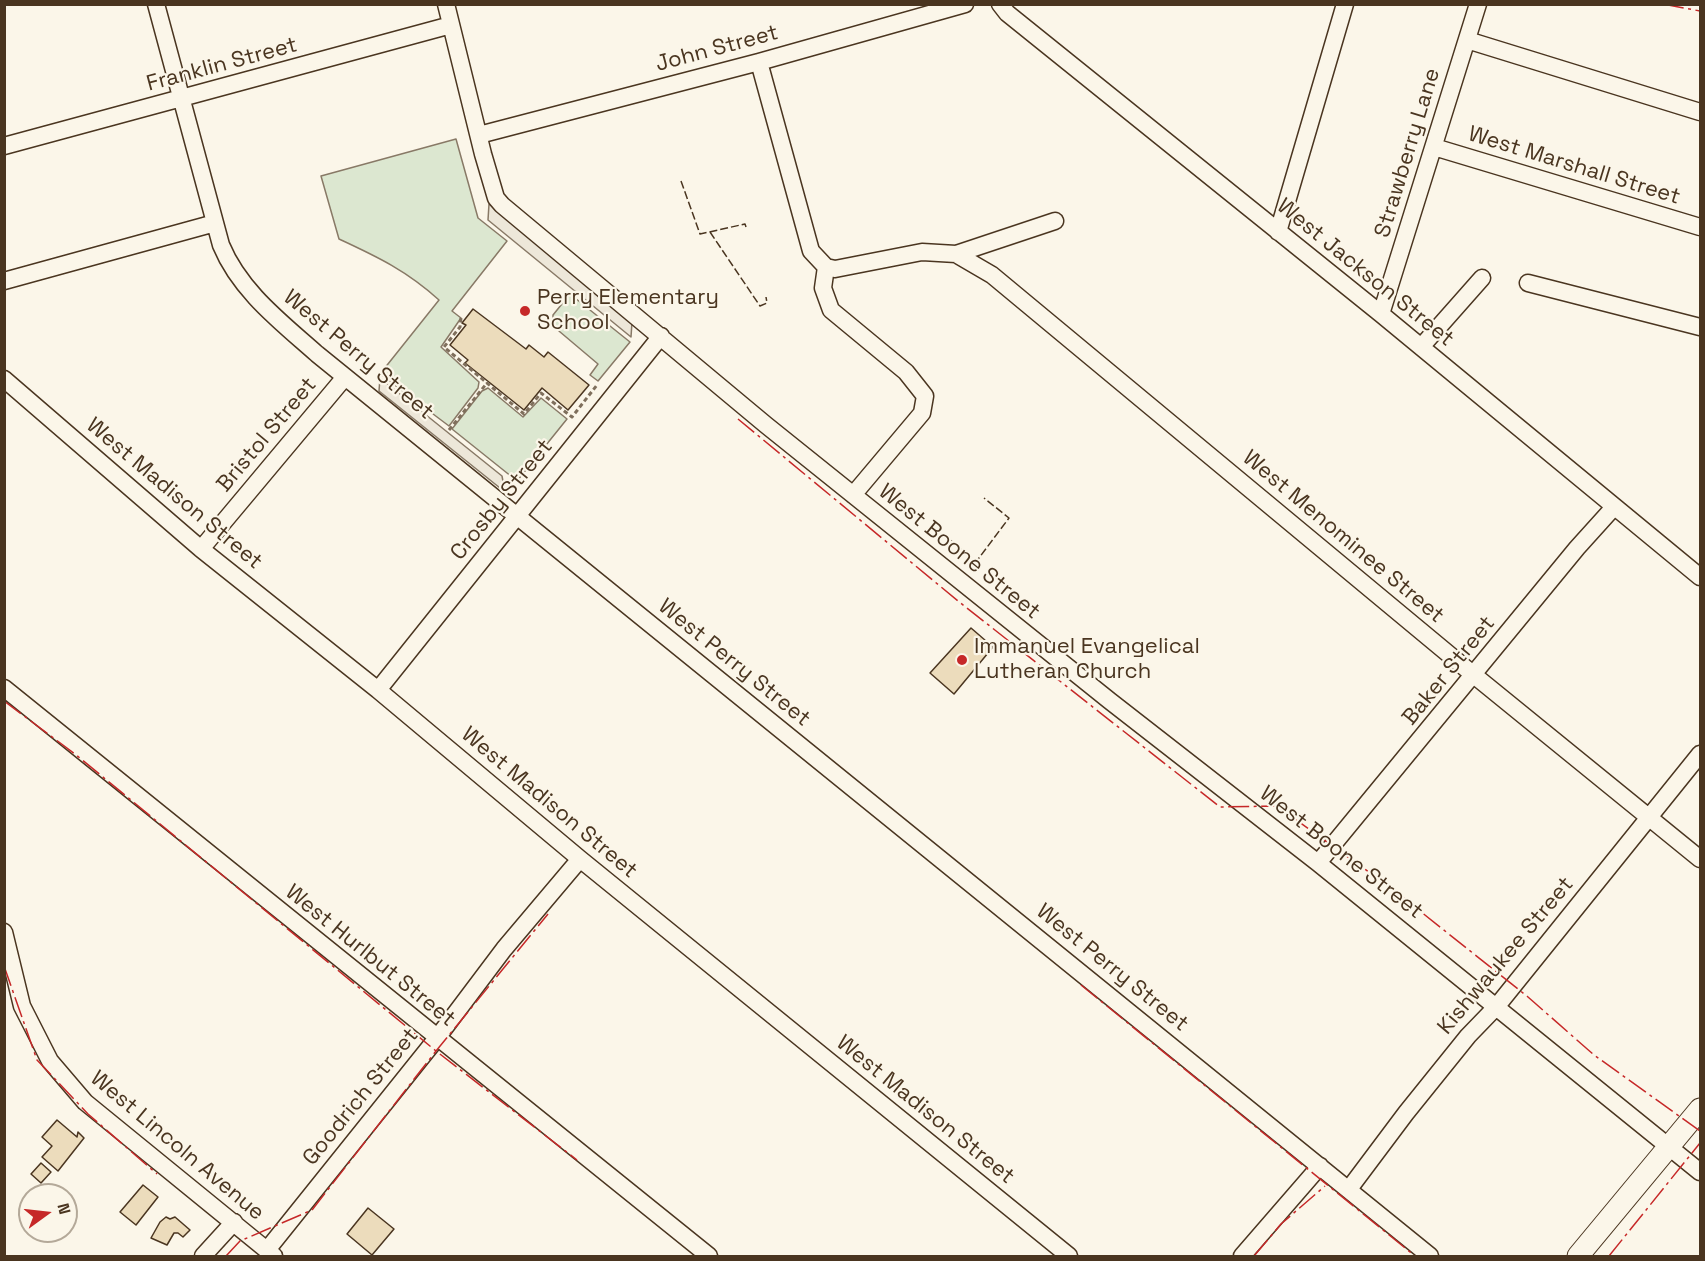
<!DOCTYPE html>
<html>
<head>
<meta charset="utf-8">
<style>
  body { margin:0 }
  #map { position:relative; width:1705px; height:1261px; overflow:hidden; background:#fbf6e9; font-family:"Space Grotesk",sans-serif }
  canvas { display:block }
  .frame { position:absolute; inset:0; border:6px solid #4a3520; pointer-events:none }
  .north { position:absolute; left:18px; top:1183px; width:60px; height:60px; box-sizing:border-box; background:#fbf6e9; border:2px solid #b4a999; border-radius:50%; rotate:75deg; font-size:16px; font-weight:700; line-height:24px; text-align:center; color:#4a3520 }
  .north::after { content:''; display:block; margin:auto; width:21px; height:27px; background:#c62828; clip-path:polygon(50% 0,100% 100%,50% 72%,0 100%) }
</style>
</head>
<body>
<div id="map">
<canvas width="1705" height="1261"></canvas>
<div class="frame"></div>
<div class="north">N</div>
</div>
<script>
const c = document.querySelector('canvas').getContext('2d');
c.lineJoin = 'round';
function paint(path, color) {
  c.fillStyle = color;
  c.fill(path, 'evenodd');
}
function trace(path, color, width, dash) {
  c.strokeStyle = color;
  c.lineWidth = width;
  c.lineCap = dash ? 'butt' : 'round';
  c.setLineDash(dash || []);
  c.stroke(path);
}
function label(font, color, halo, rows, align = 'center') {
  c.font = font + ' "Space Grotesk",sans-serif';
  c.lineWidth = 4.5;
  c.setLineDash([]);
  c.textBaseline = 'middle';
  c.strokeStyle = halo;
  c.fillStyle = color;
  for (const [text, x, y, turn = 0] of rows) {
    c.save();
    c.translate(x, y);
    c.rotate((+turn || 0) * Math.PI / 180);
    c.textAlign = isNaN(turn) ? turn : align;
    if (halo) c.strokeText(text, 0, 0);
    c.fillText(text, 0, 0);
    c.restore();
  }
}
const green = new Path2D(`
  M456,139l22,79 29,23 -55,70 9,7 -20,29 38,35 -1,6 -29,38 -69,-52 59,-74c-32,-29 -61,-43 -100,-61l-18,-63z
  M570,294l60,48 -32,39 -8,-6 8,-11 -45,-38v-11z
  M488,388l35,29 18,-19 26,21 -50,62 -65,-52 30,-38z`);
paint(green, '#dce7d0');
trace(green, '#887966', 1.5);
const parking = new Path2D(`
  M489,204l143,118 -1,15 -143,-117z
  M380,378l122,98 3,16 -126,-101z`);
paint(parking, '#ede7d9');
trace(parking, '#887966', 1.5);
const building = new Path2D(`
  M473,309l53,40 3,-4 15,12 4,-5 41,33 -21,25 -26,-22 -18,22 -59,-47 3,-3 -18,-15 16,-20 -4,-2z
  M971,628l22,19 -39,47 -24,-21z
  M57,1120l20,17 1,-5 6,6 -26,33 -16,-14 10,-11 -10,-9z
  M41,1163l10,9 -10,11 -10,-9z
  M143,1185l15,12 -22,28 -16,-13z
  M368,1208l26,21 -22,26 -25,-21z
  M166,1217l4,2 5,-2 15,13 -7,7 -5,-4h-4l-7,12 -16,-7 9,-16z`);
paint(building, '#ecdcbc');
trace(building, '#4a3520', 1.5);
const minor = new Path2D(`
  M156,4l65,241c19,46 60,77 96,109l1113,902
  M446,4l37,150 13,44 6,7 264,220 344,276 208,162 382,309
  M1000,4l7,9 374,301 319,263
  M1467,40l233,72
  M759,62l52,189 15,16 9,2 87,-17 34,2 99,-33
  M479,135l280,-73 206,-58
  M4,146l447,-121
  M1434,147l266,80
  M1278,232l67,-228
  M956,254l36,21 483,401 225,183
  M826,267l-3,21 8,22 75,62 19,24 -3,17 -69,82
  M4,281l211,-58
  M1528,283l172,44
  M1381,314l97,-310
  M1421,347l61,-69
  M4,379l197,170 177,141 202,169 489,397
  M201,549l144,-172
  M4,688l705,568
  M378,690l283,-354
  M1318,863l259,-315 37,-41
  M4,932l18,74 28,55 35,41 189,154
  M1349,1189l57,-76 62,-77 29,-30 203,-252
  M267,1250l170,-212 67,-89 76,-90
  M203,1256l31,-34
  M1242,1256l78,-90`);
const major = new Path2D(`
  M1578,1256l122,-147`);
trace(minor, '#4a3520', 19);
trace(major, '#4a3520', 23);
trace(new Path2D(`
  M461,318l-1,9 -16,20 80,67 17,-21 31,24 25,-32
  M449,430l38,-47`), '#7f6f5c', 3, [4.5, 3]);
trace(minor, '#fbf6e9', 16);
trace(major, '#fbf6e9', 21);
trace(new Path2D(`
  M681,181l19,53 45,-10 1,3
  M710,232l50,74 7,-3 -1,-6
  M949,539l27,23 33,-44 -25,-20`), '#4a3520', 1.5, [8, 3]);
trace(new Path2D(`
  M1663,4l37,7
  M738,419l220,182 262,206 57,-1 114,82 137,109 66,58 106,76
  M4,701l71,53 361,297 141,109
  M4,966l33,94 51,54 69,60
  M1081,985l334,271
  M226,1256l14,-15 72,-31 124,-159 112,-137
  M1254,1256l27,-32 44,-38
  M1609,1256l91,-113`), '#c62828', 1.5, [21, 4.5, 3, 4.5]);
for (const [x, y, r, color] of [
  [525,311,6,"#c62828"],
  [962,660,6,"#c62828"]
]) {
  const dot = new Path2D();
  dot.arc(x, y, r, 0, 2 * Math.PI);
  c.fillStyle = color;
  c.fill(dot);
  trace(dot, '#fbf6e9', 2);
}
label('22px', '#4a3520', '#fbf6e9', [
  ["John Street",717,49,-15],
  ["Franklin Street",222,65,-15],
  ["Strawberry Lane",1408,153,-73],
  ["West Marshall Street",1574,166,17],
  ["West Jackson Street",1365,273,39],
  ["West Perry Street",358,355,40],
  ["Bristol Street",267,435,-50],
  ["West Madison Street",174,494,40],
  ["Crosby Street",502,500,-51],
  ["West Menominee Street",1343,537,40],
  ["West Boone Street",959,552,39],
  ["West Perry Street",734,663,39],
  ["Baker Street",1449,671,-51],
  ["West Madison Street",549,803,40],
  ["West Boone Street",1341,853,38],
  ["West Hurlbut Street",370,956,39],
  ["Kishwaukee Street",1506,956,-50],
  ["West Perry Street",1112,968,39],
  ["Goodrich Street",361,1097,-51],
  ["West Madison Street",925,1110,39],
  ["West Lincoln Avenue",177,1146,40]
]);
label('22px', '#4a3520', '#fbf6e9', [
  ["Perry Elementary",537,298],
  ["School",537,323],
  ["Immanuel Evangelical",974,647],
  ["Lutheran Church",974,672]
], 'left');
</script>
</body>
</html>
